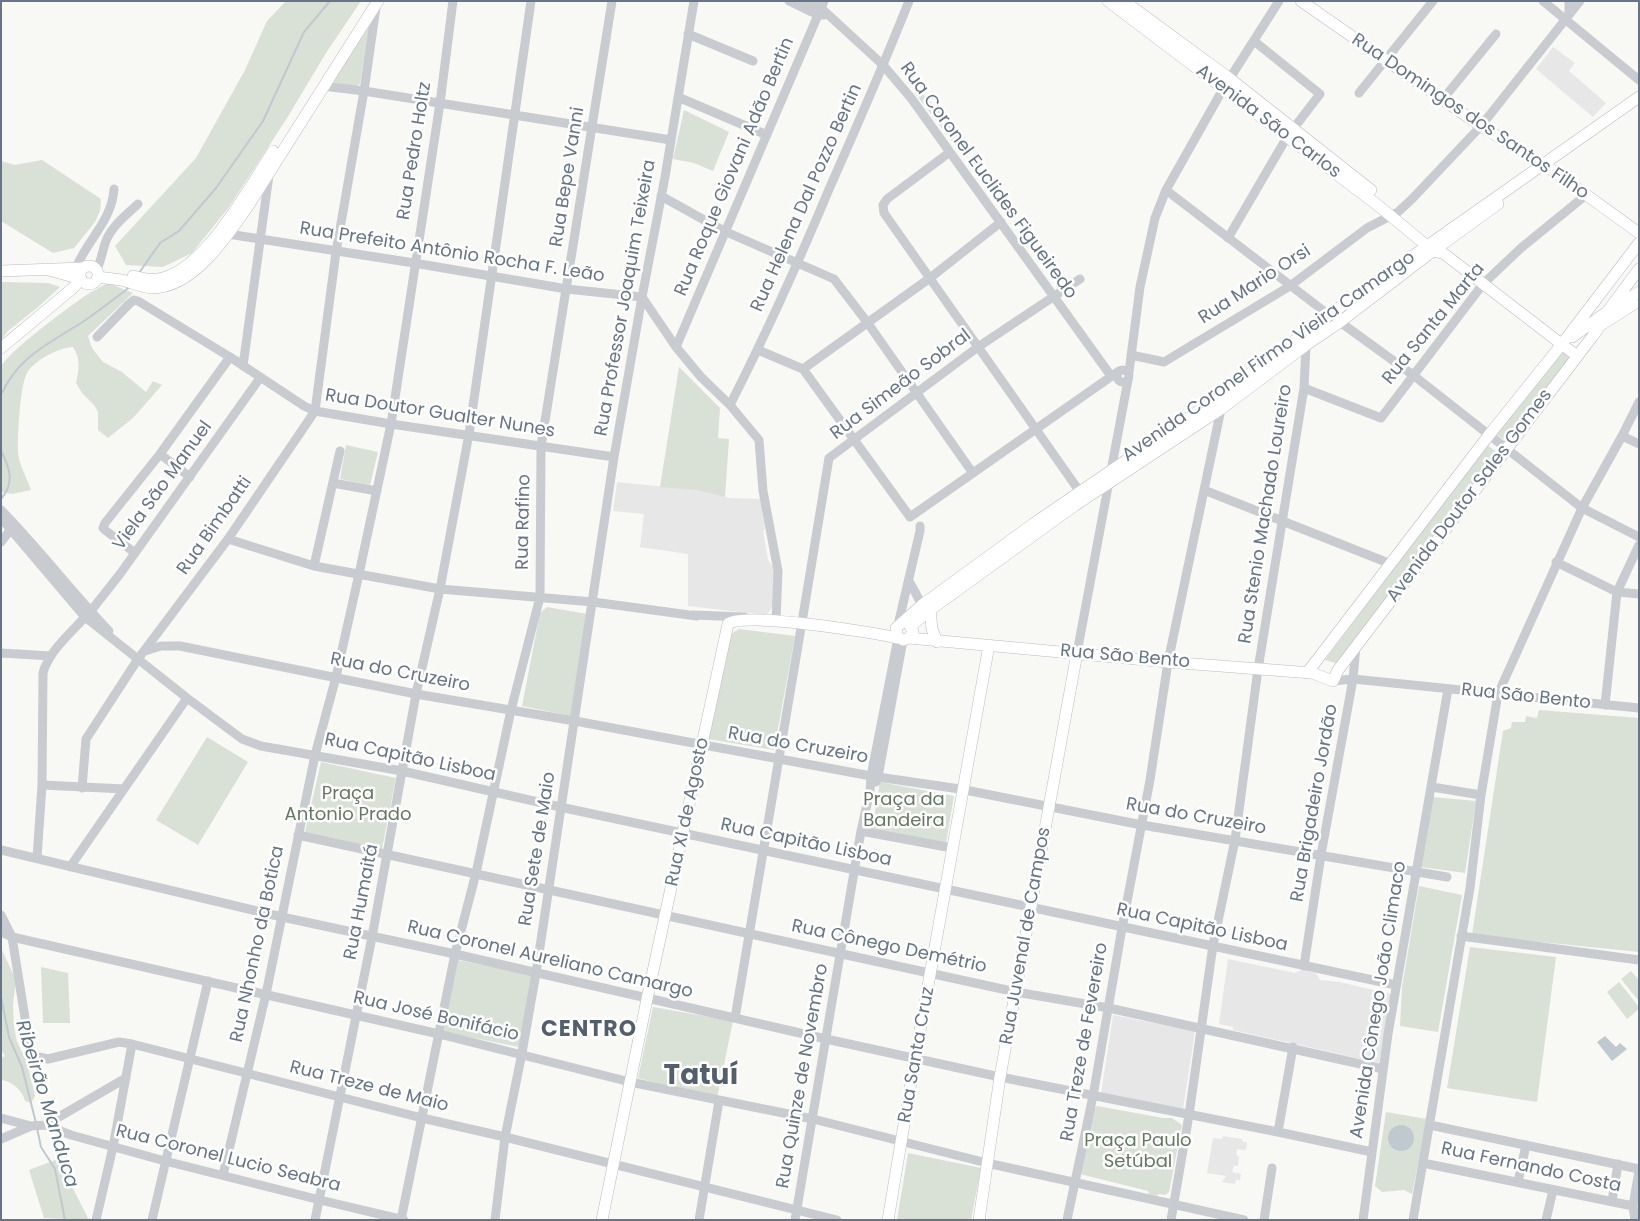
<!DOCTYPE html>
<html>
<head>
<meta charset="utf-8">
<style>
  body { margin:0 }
  #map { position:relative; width:1640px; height:1221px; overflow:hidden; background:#f8f8f5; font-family:Poppins,sans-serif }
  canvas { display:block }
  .frame { position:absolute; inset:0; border:2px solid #667588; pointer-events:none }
</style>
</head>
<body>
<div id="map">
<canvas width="1640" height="1221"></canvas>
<div class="frame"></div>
</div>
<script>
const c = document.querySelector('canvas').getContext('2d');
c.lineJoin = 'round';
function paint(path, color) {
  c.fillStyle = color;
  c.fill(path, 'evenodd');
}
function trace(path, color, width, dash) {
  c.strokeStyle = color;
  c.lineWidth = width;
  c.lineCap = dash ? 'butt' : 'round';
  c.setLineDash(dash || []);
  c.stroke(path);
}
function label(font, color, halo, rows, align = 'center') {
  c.font = font + ' Poppins,sans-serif';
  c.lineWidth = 5;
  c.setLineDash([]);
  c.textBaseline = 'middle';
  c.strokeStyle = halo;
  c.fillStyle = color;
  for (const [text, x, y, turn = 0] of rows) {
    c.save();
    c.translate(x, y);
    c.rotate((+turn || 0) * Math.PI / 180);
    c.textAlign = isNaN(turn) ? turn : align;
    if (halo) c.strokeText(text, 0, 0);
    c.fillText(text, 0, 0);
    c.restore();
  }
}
paint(new Path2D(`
  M1553,47l22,16 -6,8 37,32 -13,14 -57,-48z
  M617,482l79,8 34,8 31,1 4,30 -2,2 5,29 8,11 -2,34 -8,10 -78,-9v-52l-48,-7 4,-33 -31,-3z
  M1228,959l67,14 7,-3 14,3 4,7 19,2 52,12 -12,69 -146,-33v-3l-14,-3z
  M1113,1015l82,16 -12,78 -82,-15z
  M1223,1136l19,3 1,3h4l-1,8 -9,-1 -1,6 3,1 -1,10h-4l-2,6 9,2 -1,6h-4l-1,4 -13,-2 4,-6 -19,-3 6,-35 9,1z`), '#e6e7e6');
paint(new Path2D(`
  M286,1h75l-35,52 -39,65 -58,89 -37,46 -29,14 -37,-2 -11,-19 81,-88 49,-88 22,-49z
  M367,26l2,1 -9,57 -4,3 -22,-4 -1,-1z
  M919,90l46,48 -9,9 -41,-54z
  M684,110l45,22 -16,39 -19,-8 -21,-4z
  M42,160l59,39 -1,12 -5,11 -21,26 -21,5 -52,-32v-60l14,4z
  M1,282l47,1 12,4 -22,20 -30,24 -7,9z
  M108,283l25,10 -45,43 4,12 11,14 19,10 24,20 7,-11 9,4 -29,33 -25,20 -10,-8v-18l-4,-7 -12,-12 -6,-10c3,-14 5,-24 -3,-36 -13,0 -40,14 -46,26 -7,12 -10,65 -9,80 1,12 9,25 13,37l-19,4 -11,-2v-126c13,-17 30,-29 46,-42 21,-16 38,-30 61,-41z
  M1562,351l10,7 -65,84 -11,-8z
  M679,367l41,41 -2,30 11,1 -4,58 -29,-7 -36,-3z
  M346,445l32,7 -8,33 -30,-6z
  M1487,445l11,8 -159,211 -14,-4z
  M547,607l40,7 -16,102 -49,-10 18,-93z
  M739,629l56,7 -21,114 -66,-11 23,-105z
  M1539,710l100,8v234l-167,-17 31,-204 8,-3 1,-6h13l1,-6 11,2z
  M207,737l41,25 -50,83 -42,-25z
  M321,762l75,16 -14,71 -77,-17z
  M880,782l74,14 -8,47 -74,-14z
  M1432,797l44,4 -11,72 -44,-6z
  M1419,886l43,9 -24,137 -38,-6 2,-39z
  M1470,947l86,10 -19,145 -90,-14z
  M1,948l15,32 -3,25 1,22 3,15 10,20 8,34 -4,7 -6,-2c-2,-10 -13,-20 -24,-21v-22l4,-2 -4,-6z
  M458,960l74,15 -13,72 -75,-15z
  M41,967l27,6 2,50h-27z
  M1631,971l8,9 -1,20 -17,-21z
  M1619,982l20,25v2l-12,10 -20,-27z
  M653,1007l80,14 -16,77 -79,-20z
  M1097,1106l66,12h9l10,7 -13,67 -4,3 -6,-1 -2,2 -8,-2 -1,-3 -68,-17 13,-65z
  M1386,1112l41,7 -15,75 -8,-4 -22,2 -7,-6z
  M908,1153l73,15 -10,52h-74z
  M58,1159l31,61 -45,-2 -15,-48z`), '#d9e0d6');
paint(new Path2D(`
  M1605,1036l11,11 4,-4 7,6 -15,12 -15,-19z
  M1388 1138a13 13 0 1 1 26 0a13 13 0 1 1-26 0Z`), '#bfc9cf');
trace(new Path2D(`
  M139,273l21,-30 19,-12 37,-43 47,-67 41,-89 26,-31
  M1,395c17,-38 47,-51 80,-72 15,-10 30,-22 44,-32l4,-4
  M1,451c9,17 14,32 0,48
  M1,997l8,40 13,30 14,56
  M37,1128l4,19 14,22 10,51`), '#bfc9cf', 2);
const major = new Path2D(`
  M1108,1l272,206 53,44 10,2 134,103
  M1124,1l105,77 142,112
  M1301,1l180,125 68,42 90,65
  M80 275a9 9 0 1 1 18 0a9 9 0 1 1-18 0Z
  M1,271l82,-3
  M133,276c10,3 20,5 30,2 44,-12 86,-90 110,-127
  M98,277c8,1 16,2 23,3 10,2 20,7 30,8 42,1 76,-52 97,-82l130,-205
  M1601,325l33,-21
  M1572,337l35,-25 32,-20
  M1,348l72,-60 8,-9 -36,-10
  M930,610l2,19 5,13
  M904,622l5,2 4,8 -4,6 -6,2 -6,-4 -1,-8 26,-23 111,-81 183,-125 113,-84 310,-218
  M728,624c14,-13 146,9 170,14
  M911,626l19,-16 144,-104 147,-97 85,-64 34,-23 93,-71 65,-47
  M909,638l259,24 144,11 21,8 5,-11 254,-333 8,-11 7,-14 32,-43
  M1307,673l182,-238 73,-91 77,-101
  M602,1220l45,-221 81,-375
  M888,1220l28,-167 73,-408
  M979,1220l21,-143 77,-424`);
trace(major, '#b9bcc1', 12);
trace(new Path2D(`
  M789,1l29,14h6
  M806,1l15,7 62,57 28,33 200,278
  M1543,1l96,79
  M1569,1v13
  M688,34l65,27
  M323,86l41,5 307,49
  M1359,93l74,-92
  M678,97l89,38
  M1443,99l53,-65
  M950,152l-63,47 -4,6 1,8 196,279
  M1166,190l163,125
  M661,196l63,35 110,48 33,43 105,150
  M228,234l186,29 153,26 75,8 34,50 25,30 29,28 29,35 4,51 15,80 -2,49 -6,-1
  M1228,238l59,-101 33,-43 -66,-53
  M76,268c11,-28 36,-47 38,-79
  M97,270c3,-8 5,-15 7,-23 4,-18 21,-31 34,-43
  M1340,322l73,53 169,133 57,29
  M97,337l32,-33 5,-4 4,1 92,56 74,49 11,5 76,13 223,33
  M676,347l148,-346
  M758,350l45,19
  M1131,355l33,7 126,-76 77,-58 31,-16 14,-13 69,-73 99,-125
  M243,366l26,-191
  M803,369l107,148 209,-146
  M803,369l127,-91 71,-56
  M1117 376a6 6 0 1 1 12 0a6 6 0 1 1-12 0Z
  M1129,372l11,-85 15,-69 11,-28 57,-101 56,-88
  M1304,388l77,30 102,-134 38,-36 65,-53
  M730,405c36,-71 69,-144 100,-218 27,-61 54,-123 79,-186
  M1622,436l17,8
  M160,454l30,23
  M333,483l44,8
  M1204,490l187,74
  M1,510c38,39 71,82 108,121
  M1,518l84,99 102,81 55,41 19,7 141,25 158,36 836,178
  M228,539l86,27 126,23 153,13 104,14
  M1,542l10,-13
  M135,553l-30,-23 -2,-2 2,-5 55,-69 70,-97
  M1556,562l61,30 22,2
  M314,566l26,-115
  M909,581l13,24 4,2
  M90,612l30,-38 140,-196
  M693,615l52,2
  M802,622l27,-164 149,-111 102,-68
  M898,625l22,-94v-5
  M145,651l16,-5h19l236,48 159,27 296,55 89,13 182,36 305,52
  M1,653l50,3
  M1077,653l51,-273
  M1333,681l20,-2 286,29
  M1605,705l12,-113 22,-47
  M876,782l2,-5 25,-137
  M42,785l82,4
  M1432,787l49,8
  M82,788l4,-49 52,-80 90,-120 87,-128 21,-159 28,-161 12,-84
  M861,831l91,17
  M298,835l718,157 93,16 274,61
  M1,850l281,67 173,37 371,85 174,38 278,55 94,20
  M37,858l5,-73 1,-112c6,-22 27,-39 42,-56
  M70,867l117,-169
  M1,915l11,22 14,87v15l3,11 5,6 14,3 71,-17 13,2 290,74 83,19 332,83
  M1,932l11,5 427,97 191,48 183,37 174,44 257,57
  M1461,936l178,24
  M1304,966l17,-111 32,-176 3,-33
  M735,1018l66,-390
  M1,1118l30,8 14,-1 81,-47
  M45,1125l26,10 94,26 155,39 84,20
  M1430,1125l209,44
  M1278,1132l15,-85
  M1,1139l30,-13
  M1423,1163l210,43
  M223,1175l43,-181 49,-239 21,-78 23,-103 32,-150 49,-321 13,-102
  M1518,1182l8,-37
  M1612,1201l6,-37
  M96,1220l17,-73 19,-103
  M152,1220l56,-239
  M315,1220l57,-283 44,-243 24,-105 29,-155 62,-433
  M401,1220l54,-266 21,-81 35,-163 29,-113 1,-151 71,-445
  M495,1220l10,-83 17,-84 14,-80 78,-516 28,-160 23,-120 29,-176
  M699,1220l20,-119
  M795,1220l66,-389 9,-40 1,-15 27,-138
  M1067,1220l26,-124 29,-168 28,-148 18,-118 53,-253 -1,-4
  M1171,1220l18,-105 24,-170 22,-105 23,-171 46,-281 2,-43 -2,-3
  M1264,1220l8,-52
  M1363,1220l25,-186 60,-345
  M1413,1220l57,-332 11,-93 17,-101 84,-186 40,-72 17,-34
  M1546,1220l7,-30
  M1635,1220l-2,-14 6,-35`), '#c8cbcf', 9);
trace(major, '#fff', 11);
label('18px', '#667588', '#fff', [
  ["Rua Domingos dos Santos Filho",1470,117,34],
  ["Avenida São Carlos",1268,122,37],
  ["Rua Pedro Holtz",415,151,-81],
  ["Rua Roque Giovani Adão Bertin",735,167,-67],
  ["Rua Bepe Vanni",568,177,-81],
  ["Rua Coronel Euclides Figueiredo",988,181,54],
  ["Rua Helena Dal Pozzo Bertin",807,198,-66],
  ["Rua Prefeito Antônio Rocha F. Leão",452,253,9],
  ["Rua Mario Orsi",1255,285,-33],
  ["Rua Professor Joaquim Teixeira",626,298,-80],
  ["Rua Santa Marta",1434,324,-51],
  ["Avenida Coronel Firmo Vieira Camargo",1269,357,-35],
  ["Rua Simeão Sobral",901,385,-37],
  ["Rua Doutor Gualter Nunes",440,414,9],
  ["Viela São Manuel",163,486,-54],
  ["Avenida Doutor Sales Gomes",1470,496,-53],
  ["Rua Stenio Machado Loureiro",1266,514,-81],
  ["Rua Rafino",524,522,-89],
  ["Rua Bimbatti",215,526,-55],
  ["Rua São Bento",1125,657,5],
  ["Rua do Cruzeiro",400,673,11],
  ["Rua São Bento",1526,697,6],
  ["Rua do Cruzeiro",798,746,10],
  ["Rua Capitão Lisboa",410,758,12],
  ["Rua Brigadeiro Jordão",1315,803,-80],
  ["Rua XI de Agosto",688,812,-78],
  ["Rua do Cruzeiro",1196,817,10],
  ["Rua Capitão Lisboa",806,843,12],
  ["Rua Sete de Maio",538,849,-81],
  ["Rua Humaitá",362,902,-79],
  ["Rua Capitão Lisboa",1202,928,12],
  ["Rua Juvenal de Campos",1026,936,-80],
  ["Rua Nhonho da Botica",258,944,-78],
  ["Rua Cônego Demétrio",889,947,12],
  ["Rua Coronel Aureliano Camargo",550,960,13],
  ["Avenida Cônego João Climaco",1379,1000,-81],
  ["Rua José Bonifácio",436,1017,13],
  ["Rua Treze de Fevereiro",1085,1042,-80],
  ["Rua Santa Cruz",917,1055,-80],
  ["Rua Quinze de Novembro",803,1076,-80],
  ["Rua Treze de Maio",369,1087,14],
  ["Rua Coronel Lucio Seabra",228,1159,14],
  ["Rua Fernando Costa",1531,1168,12]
]);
label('18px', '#637a61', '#fff', [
  ["Praça",348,794],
  ["Antonio Prado",348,815],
  ["Praça da",904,800],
  ["Bandeira",904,821],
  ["Praça Paulo",1138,1141],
  ["Setúbal",1138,1162]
]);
label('italic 19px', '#617683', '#fff', [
  ["Ribeirão Manduca",46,1104,73]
]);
c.letterSpacing = '1px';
label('bold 22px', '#545f6d', '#fff', [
  ["CENTRO",589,1030]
]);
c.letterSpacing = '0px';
label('bold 28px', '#545f6d', '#fff', [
  ["Tatuí",701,1077]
]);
</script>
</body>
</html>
